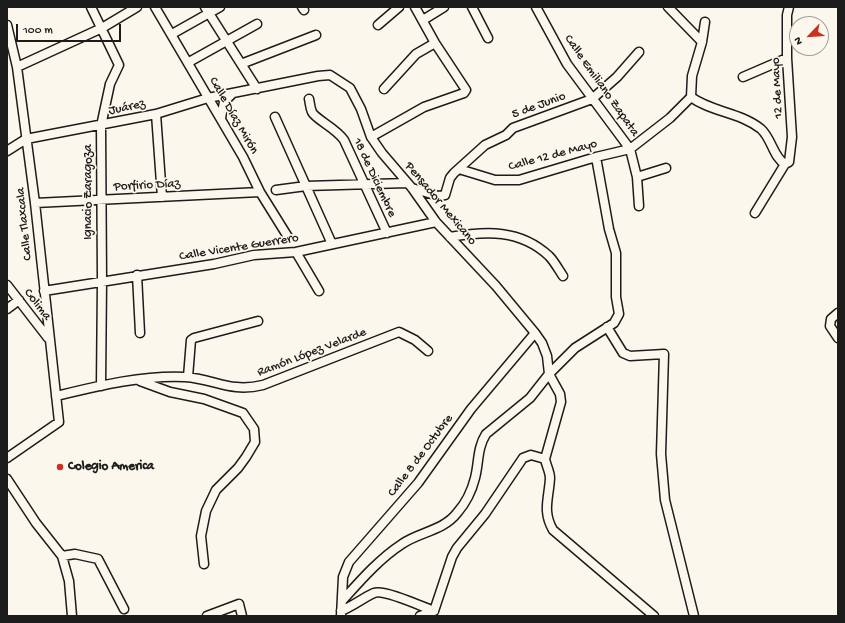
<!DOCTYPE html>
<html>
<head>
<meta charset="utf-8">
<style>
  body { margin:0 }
  #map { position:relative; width:845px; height:623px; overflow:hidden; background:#fbf7ec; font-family:"Gochi Hand",sans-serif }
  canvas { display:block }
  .frame { position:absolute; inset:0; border:8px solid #1c1c1c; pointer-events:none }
  .north { position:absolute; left:789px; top:16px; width:40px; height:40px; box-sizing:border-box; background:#fbf7ec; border:1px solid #a29f99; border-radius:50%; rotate:245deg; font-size:11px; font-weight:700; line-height:16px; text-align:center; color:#1c1c1c }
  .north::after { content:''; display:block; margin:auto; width:14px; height:18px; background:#c8321e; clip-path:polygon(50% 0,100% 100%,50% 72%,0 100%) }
  .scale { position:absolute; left:16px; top:24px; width:105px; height:18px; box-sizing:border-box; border:2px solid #1c1c1c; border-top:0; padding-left:5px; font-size:12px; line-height:14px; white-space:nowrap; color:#1c1c1c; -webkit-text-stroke:3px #fbf7ec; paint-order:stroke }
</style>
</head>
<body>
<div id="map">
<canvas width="845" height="623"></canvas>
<div class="frame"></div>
<div class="north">N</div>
<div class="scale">100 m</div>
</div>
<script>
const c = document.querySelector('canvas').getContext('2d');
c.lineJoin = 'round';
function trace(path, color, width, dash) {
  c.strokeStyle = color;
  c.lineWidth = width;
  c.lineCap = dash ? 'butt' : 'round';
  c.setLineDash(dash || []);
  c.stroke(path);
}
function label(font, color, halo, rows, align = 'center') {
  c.font = font + ' "Gochi Hand",sans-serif';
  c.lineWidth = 3.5;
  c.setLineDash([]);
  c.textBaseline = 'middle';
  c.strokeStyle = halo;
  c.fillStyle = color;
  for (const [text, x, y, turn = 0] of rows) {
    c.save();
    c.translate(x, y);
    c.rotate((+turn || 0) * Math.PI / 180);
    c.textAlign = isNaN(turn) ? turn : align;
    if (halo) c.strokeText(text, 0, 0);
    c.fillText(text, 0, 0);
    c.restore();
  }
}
const minor = new Path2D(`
  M91,7l28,58 -9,19 -9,42 1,155 -1,105
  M155,7l88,150 17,35 28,45
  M205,7l52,82
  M302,7l2,3
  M472,7l16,31
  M536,7l31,57 63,85 7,28 2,29
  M668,7l34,35
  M423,20l21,-13
  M705,22l-3,20 -10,34 -1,21c20,15 49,15 70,32 11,10 12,28 24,35
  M7,25l10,42 18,136 24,219 -52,36
  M378,25l21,-18
  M172,34l48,-27
  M189,62l68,-38
  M241,64l75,-29
  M17,67l85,-39 35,-21
  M743,77l44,-19
  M384,89l32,-35 19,-11
  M309,99c1,4 1,9 3,13 3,7 24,16 32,28l43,93
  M156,114l6,83
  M275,117l57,127
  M221,118l3,-16 8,-8
  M371,137l53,-30 40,-14 2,-3 -31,-47 -20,-36
  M7,151l19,-12 130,-25 52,-16 110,-22 12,-1 20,13 11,21 10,28 11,16 30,35 24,34 60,64 39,47 7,10 5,13 2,18 11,20 1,8 -16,57
  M459,169l36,11h24l77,-23 34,-8 40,-31 21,-21
  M637,177l29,-9
  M412,188l26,8 7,-1 5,-17 4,-5 31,-28 21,-10 7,-7 79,-29 25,-22 22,-25
  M276,190l30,-4 101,-3
  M35,203l225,-11
  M755,213l30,-49 4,-2 3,-25 -5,-79v-43l2,-8
  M450,237c36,-6 70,-8 99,19 5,5 10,14 14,20
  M296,252l23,39
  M137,275l3,58
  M7,285l41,53
  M44,291l170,-27 40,-9 42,-3 140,-30
  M7,309l12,-9
  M838,313l-7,6 -1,7 8,12
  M607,327l16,26 7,3 34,-2 -3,100 4,46 29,116
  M188,377l3,-37 3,-2 64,-17
  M140,381l30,11 34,7 39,14 11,16 1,13 -9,15 -8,11 -22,22 -10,21 -5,25 3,28
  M56,396c42,-10 86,-21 129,-19 30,2 45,16 78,8l136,-53 16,8 13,11
  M7,479l29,44 26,33 7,25 3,35
  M62,556l13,-2 23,5 26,50
  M342,601c18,-20 37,-42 60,-57 17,-12 41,-13 55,-31 8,-9 15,-23 18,-35 4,-15 2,-30 11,-44l44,-36 19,-24 26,-26 39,-25 5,-9 -3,-17v-44l-7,-24 -13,-72
  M341,611c12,-5 22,-13 33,-18 10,-4 49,14 60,18
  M434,611l18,-54 5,-9 28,-34 38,-56 8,-3 14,4c1,6 5,13 5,19 -1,20 -8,33 3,52l101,86
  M207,616l32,-12 3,12
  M341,616l2,-39 6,-15 69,-79 53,-74 64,-76
  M420,616l14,-5`);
trace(minor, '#1c1c1c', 11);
trace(minor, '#fbf7ec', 8);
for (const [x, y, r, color] of [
  [60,467,4,"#c8321e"]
]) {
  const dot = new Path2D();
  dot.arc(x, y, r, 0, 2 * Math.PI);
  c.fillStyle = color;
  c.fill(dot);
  trace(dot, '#fbf7ec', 1.5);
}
label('13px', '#1c1c1c', '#fbf7ec', [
  ["Calle Emiliano Zapata",601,86,55],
  ["12 de Mayo",778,88,-93],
  ["5 de Junio",539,106,-20],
  ["Juárez",127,108,-12],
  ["Calle Díaz Mirón",233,116,60],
  ["Calle 12 de Mayo",553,156,-15],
  ["18 de Diciembre",374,178,65],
  ["Porfirio Díaz",147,186,-3],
  ["Ignacio Zaragoza",89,192,-90],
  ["Pensador Mexicano",440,204,50],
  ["Calle Tlaxcala",25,224,-96],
  ["Calle Vicente Guerrero",239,248,-9],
  ["Colima",37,305,52],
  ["Ramón López Velarde",312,353,-21],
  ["Calle 8 de Octubre",421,456,-53]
]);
label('bold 13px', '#1c1c1c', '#fbf7ec', [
  ["Colegio America",68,467]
], 'left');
</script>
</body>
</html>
